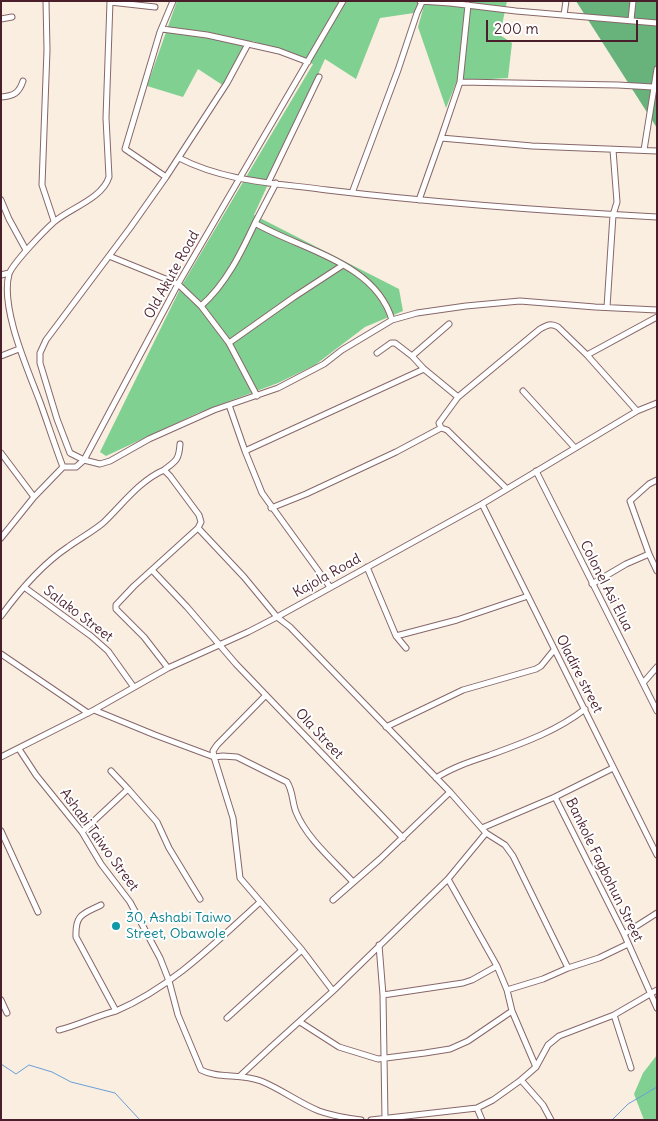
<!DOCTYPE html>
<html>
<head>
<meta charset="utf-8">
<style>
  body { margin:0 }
  #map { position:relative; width:658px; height:1121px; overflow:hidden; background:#f9eee0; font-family:Delius,sans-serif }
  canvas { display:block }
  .frame { position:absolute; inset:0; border:2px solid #4a1f2b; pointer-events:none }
  .scale { position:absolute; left:486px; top:20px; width:152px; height:22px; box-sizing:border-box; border:2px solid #4a1f2b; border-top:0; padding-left:6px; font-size:15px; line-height:18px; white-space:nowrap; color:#4a1f2b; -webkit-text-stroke:4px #fff; paint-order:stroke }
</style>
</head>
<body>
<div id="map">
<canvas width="658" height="1121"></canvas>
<div class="frame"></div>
<div class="scale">200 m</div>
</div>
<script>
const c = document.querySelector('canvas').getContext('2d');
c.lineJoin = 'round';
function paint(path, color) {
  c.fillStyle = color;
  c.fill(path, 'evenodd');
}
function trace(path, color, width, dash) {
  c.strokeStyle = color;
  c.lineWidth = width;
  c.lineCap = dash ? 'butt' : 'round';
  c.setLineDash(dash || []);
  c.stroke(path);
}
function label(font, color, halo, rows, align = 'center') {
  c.font = font + ' Delius,sans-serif';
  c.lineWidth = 4;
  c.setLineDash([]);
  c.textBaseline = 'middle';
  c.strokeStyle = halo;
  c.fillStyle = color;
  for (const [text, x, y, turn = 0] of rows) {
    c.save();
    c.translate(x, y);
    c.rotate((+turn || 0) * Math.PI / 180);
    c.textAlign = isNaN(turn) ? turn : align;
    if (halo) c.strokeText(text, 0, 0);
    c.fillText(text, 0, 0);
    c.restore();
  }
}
paint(new Path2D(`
  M177,1h330l-7,34 12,8 -4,35 -51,3 -11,27 -28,-81 7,-25 -11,11 -34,5 -24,61 -31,-20 -71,156 145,74 4,22 -38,16 -50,38 -37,18 -80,30 -92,43 -6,-4 82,-167 131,-221 -60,-23 -29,45 -26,-17 -15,28 -36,-11z
  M657,1055v65h-13l-10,-26 9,-21z`), '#80d091');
paint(new Path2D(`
  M576,1h81v127z`), '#68b27b');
trace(new Path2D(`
  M1,1064l15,10 13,-9 23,7 19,10 44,11 25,27
  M612,1120l16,-16 29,-17`), '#6a9ed6', 1);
const street = new Path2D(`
  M46,1l1,49 -5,135 12,36
  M420,1l30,2 66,8 141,12
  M110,2l45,5
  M564,15l2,-14
  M1,19l11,-2
  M631,20l2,-19
  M162,29l45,6 41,9
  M308,62l-29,-11 -31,-7 -21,39 -61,94 -36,51 -84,112 -6,13v10l17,56 13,34 14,7 16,4 10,-3 39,-22 65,-29 64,-22 46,-24 18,-14 50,-30 25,-7 49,-7 54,-5 75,6 62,3
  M460,82l158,3 35,2
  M1,97c13,-1 18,-4 22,-16
  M441,138l91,8 125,5
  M644,150l13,-81
  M179,158c47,24 96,25 148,32 109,13 220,21 330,27
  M166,177l-41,-28 35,-117 13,-31
  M268,183l51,-106
  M276,183l-21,40c46,27 120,39 137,97
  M352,193l46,-123 19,-57 5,-11
  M1,200l8,19 17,31
  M419,200l22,-62 19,-56 8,-77
  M255,223c-14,30 -29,61 -54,83l28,37 28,53
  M109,256l69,28 23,22
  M1,275l8,-2
  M607,307l6,-92 4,-13 -4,-52
  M449,324l-37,32 12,13 34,28
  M229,343l65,-46 49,-32
  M377,353l14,-10h4l17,13
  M587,355l70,-38
  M1,356l18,-7
  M523,391l52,57
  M229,405l16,46 17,42 68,94
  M245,451l179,-82
  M1,453l33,44
  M63,467c-8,-21 -15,-43 -23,-65 -12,-32 -40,-94 -31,-128 4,-11 35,-43 45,-52 16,-14 48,-23 55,-45l-3,-59 4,-117
  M164,470c12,-9 15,-10 16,-26
  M536,471l121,240
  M506,488l-59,-58 -6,-2 -2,-5 19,-26 82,-68c7,-4 11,-6 18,-2l29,28 50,56
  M482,504l175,351
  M271,508l35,-14 90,-42 45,-24
  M1,538l33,-41 29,-30h13l8,-7 94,-176 165,-283
  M649,554l-19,-53 19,-17 8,-4
  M367,567l29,69 10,12
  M152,570l35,37 49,57 167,174
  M592,584l34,-20 23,-10 8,17
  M24,587l67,49 17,15 25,35
  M1,616c19,-26 40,-51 67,-69 11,-8 24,-15 35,-24 19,-18 36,-42 61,-53l6,6 29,39 2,7 -3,6 46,49 33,40 13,10 160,165 36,41
  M396,636l61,-16 71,-24
  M1,654l87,59
  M168,668l-24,-31 -28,-28v-4l18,-19 64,-58
  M643,683l14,-16
  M266,695l-49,50 -4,6 1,6 9,-1 14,1 50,25c6,9 5,20 9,30 11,27 38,49 57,70
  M94,710l61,25 59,22 19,61 7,60 62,72 31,41
  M386,727l77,-37 73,-21 5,-3 13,-16
  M19,749l17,26 46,57 19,32 29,38 30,56 9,23 9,34 23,55c17,9 40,3 60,11 20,8 38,22 58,30 14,5 27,7 42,9
  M1,757l93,-47 74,-42 80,-36 29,-15 205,-113 155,-93 20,-8
  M111,771l17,18
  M436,778c17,-11 36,-17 54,-23 33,-12 67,-24 95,-46
  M555,797l69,137 33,74
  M482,828l73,-31 58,-29
  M1,831l37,81
  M82,832l46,-43 29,33 12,26 31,51
  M333,900l47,-41 70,-67
  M101,905c-18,9 -26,9 -25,32l40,74c56,-24 99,-68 143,-108
  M624,934l33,-21
  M379,945l4,50 80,-12 9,-3 25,-14
  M568,968l31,-10 29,-14
  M507,990l5,21 24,56
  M383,995l2,124
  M1,1000l6,13
  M614,1015l17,53
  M227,1018l75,-68
  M300,1022l39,25 39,12 47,-6 25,-4 18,-8 44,-30
  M59,1030c20,-5 37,-14 57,-19
  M241,1075l29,-27 63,-57 115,-112 38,-46 19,12 8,11 55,112 -25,11 -36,11 -10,-24 -49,-87
  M521,1080l22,25 8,15
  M477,1108l5,12
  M371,1120l106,-12 16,-8 28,-20 15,-13 12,-22 11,-9 55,-21 43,-25`);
trace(street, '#87676a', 7);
trace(street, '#fff', 5);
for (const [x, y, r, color] of [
  [116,926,5,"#0f9aa8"]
]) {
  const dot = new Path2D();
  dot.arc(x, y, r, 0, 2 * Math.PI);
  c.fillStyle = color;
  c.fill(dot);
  trace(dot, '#fff', 2);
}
label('14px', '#4a1f2b', '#fff', [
  ["Old Akute Road",172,275,-61],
  ["Kajola Road",327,576,-29],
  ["Colonel Asi Elua",606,586,63],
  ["Salako Street",78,614,37],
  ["Oladire street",579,674,63],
  ["Ola Street",319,734,47],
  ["Ashabi Taiwo Street",99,840,54],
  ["Bankole Fagbohun Street",604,870,64]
]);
label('14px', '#0d838f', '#fff', [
  ["30, Ashabi Taiwo",126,918],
  ["Street, Obawole",126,934]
], 'left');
</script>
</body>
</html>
